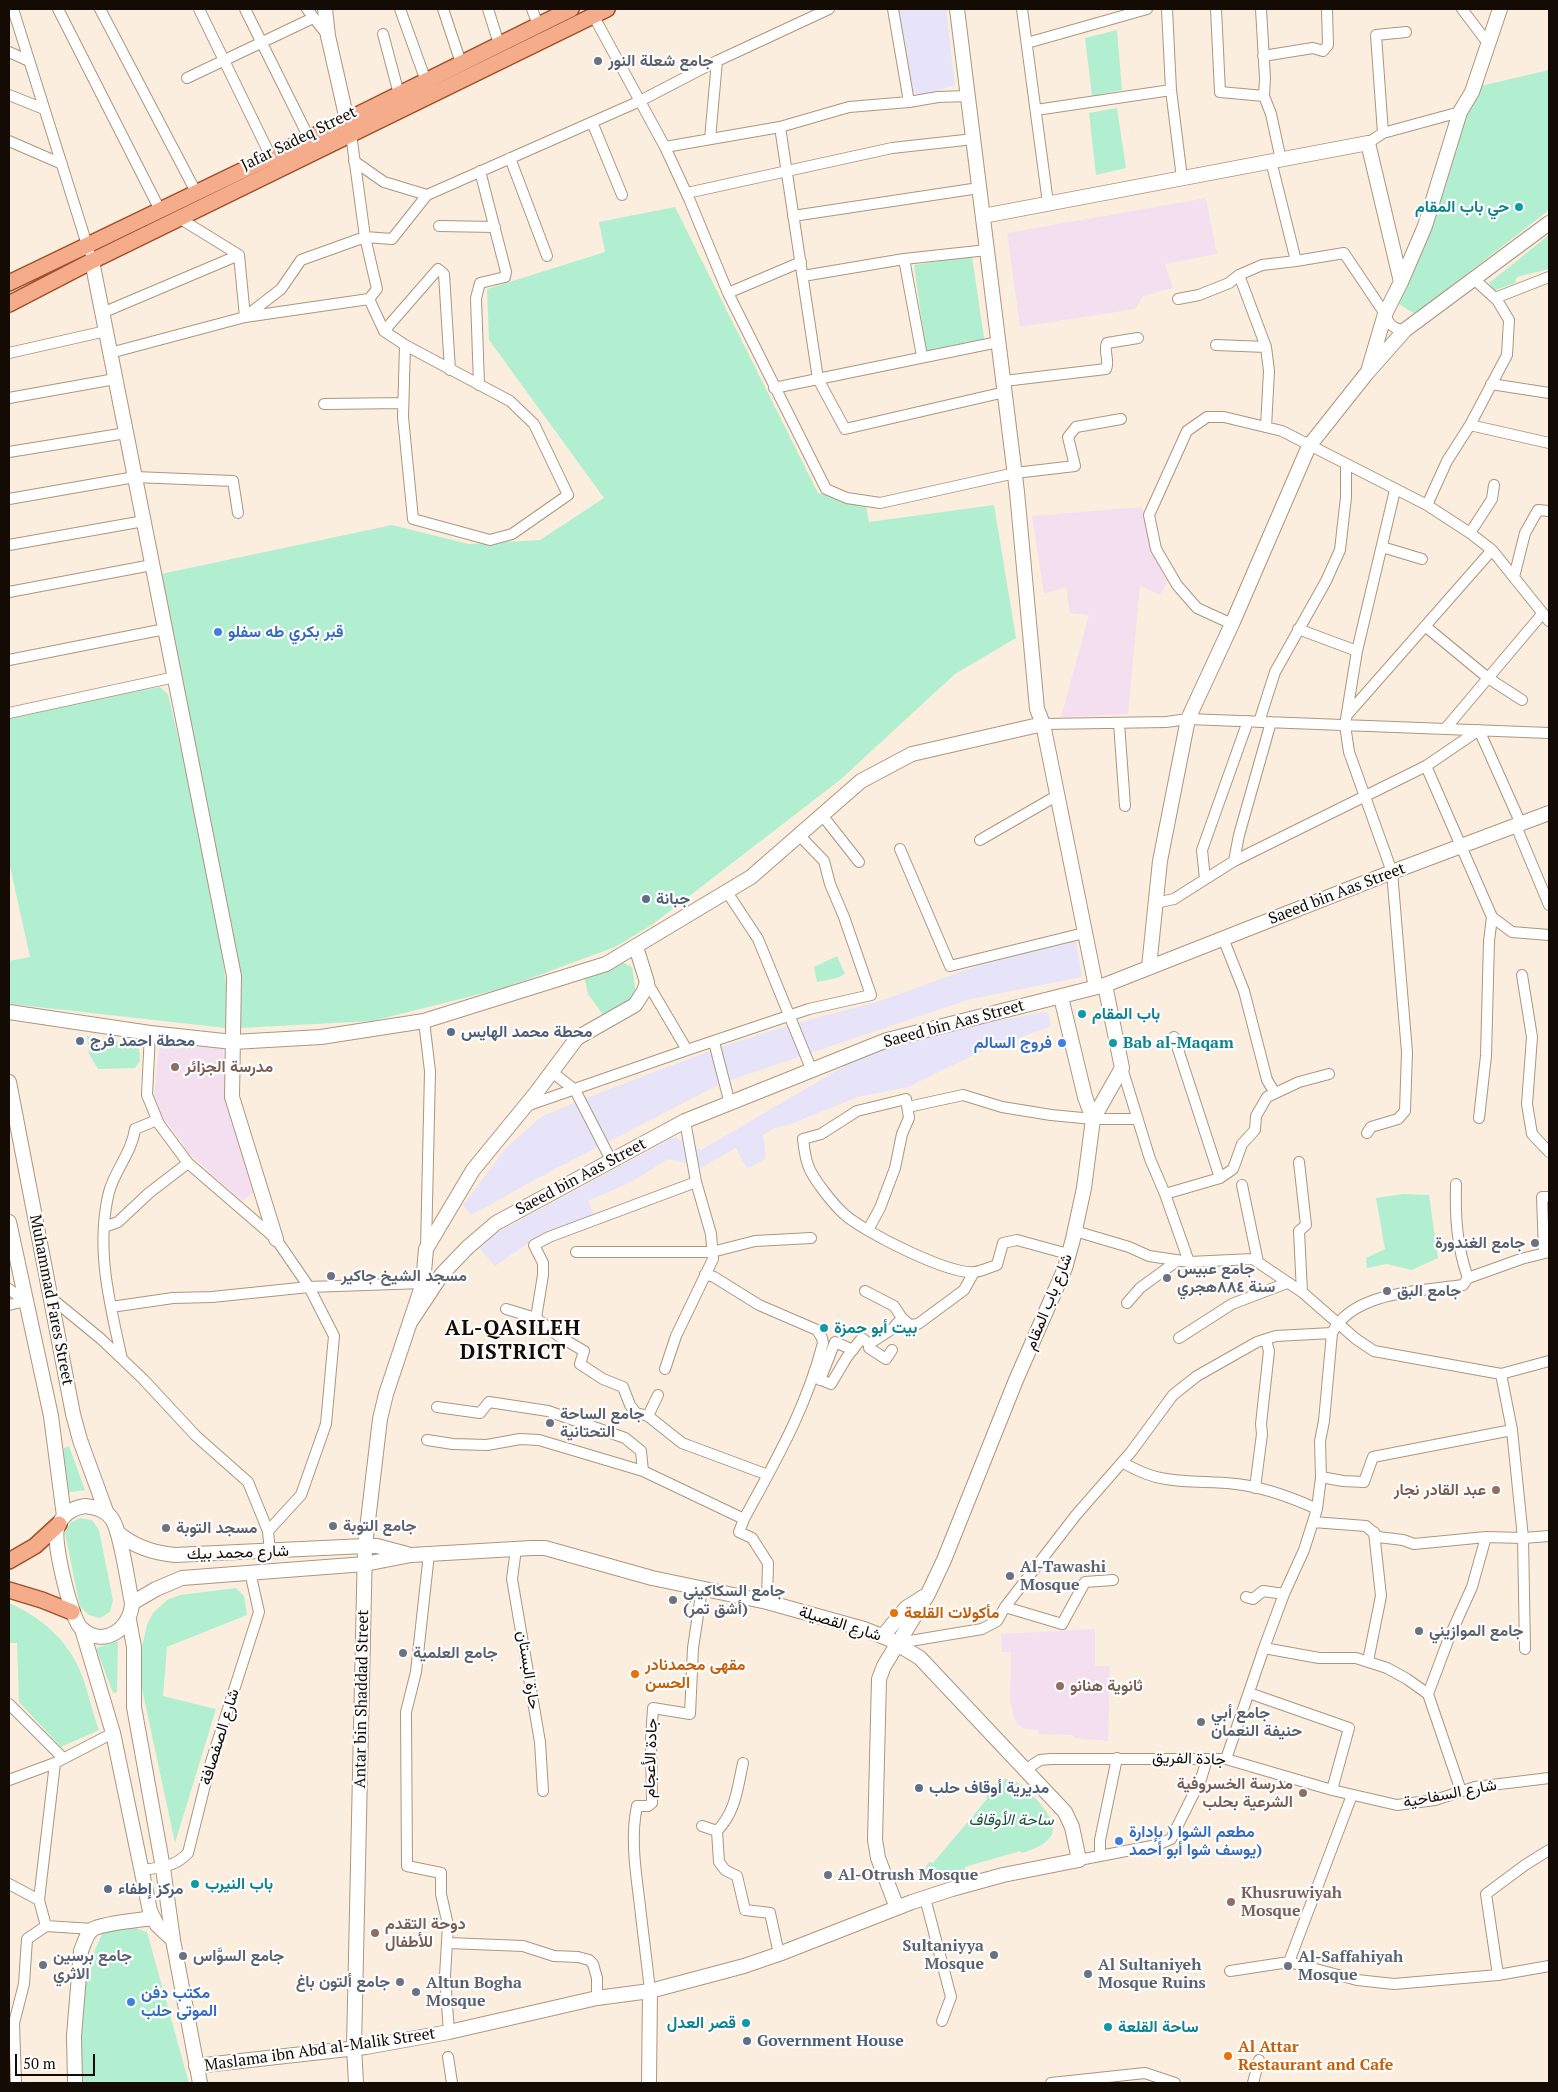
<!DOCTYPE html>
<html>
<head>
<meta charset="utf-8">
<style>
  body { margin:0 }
  #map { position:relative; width:1558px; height:2092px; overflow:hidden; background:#fceede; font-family:"PT Serif",serif }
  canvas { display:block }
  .frame { position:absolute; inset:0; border:10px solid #130b04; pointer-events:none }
  .scale { position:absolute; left:15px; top:2054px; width:80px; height:22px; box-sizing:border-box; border:2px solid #130b04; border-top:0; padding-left:6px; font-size:15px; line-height:18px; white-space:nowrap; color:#130b04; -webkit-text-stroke:4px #fdfdfd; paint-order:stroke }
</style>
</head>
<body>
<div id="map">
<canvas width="1558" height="2092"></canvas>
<div class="frame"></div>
<div class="scale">50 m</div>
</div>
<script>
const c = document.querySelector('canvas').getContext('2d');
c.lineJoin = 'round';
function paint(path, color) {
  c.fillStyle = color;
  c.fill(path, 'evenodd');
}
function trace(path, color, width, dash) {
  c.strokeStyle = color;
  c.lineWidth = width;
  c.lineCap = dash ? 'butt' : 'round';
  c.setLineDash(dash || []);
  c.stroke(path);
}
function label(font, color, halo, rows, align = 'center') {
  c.font = font + ' "PT Serif",Vazirmatn,serif';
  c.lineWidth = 4.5;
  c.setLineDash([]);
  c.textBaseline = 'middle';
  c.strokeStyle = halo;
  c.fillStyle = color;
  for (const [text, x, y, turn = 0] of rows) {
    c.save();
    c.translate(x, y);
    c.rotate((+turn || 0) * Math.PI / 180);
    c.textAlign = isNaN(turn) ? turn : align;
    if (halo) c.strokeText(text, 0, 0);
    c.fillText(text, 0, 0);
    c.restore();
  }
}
paint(new Path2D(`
  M898,9h48l9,76 -32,10 -13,-3z
  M1076,941l6,36 -115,23 -245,83 -169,87 -82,45 -8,-10 43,-57 35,-31 45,-19 134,-51 80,-25 77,-20 103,-37z
  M1048,1011l3,15 -80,30 -63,31 -50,10 -70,28 -13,3 -12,7 3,23 -19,11 -11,-21 -34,19 -34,-8 -35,22 -45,20 6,14 -51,18 -48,33 -15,-17 13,-14 181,-98 27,13 183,-107z`), '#e7e3f9');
paint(new Path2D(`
  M1206,198l11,56 -52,10 8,24 -30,8 -8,13 -115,18 -13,-94z
  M1142,507l13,50 12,25 -7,13 -20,-9 -12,128 -67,3 28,-102 -19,-2 -4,-26 -22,7 -12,-78z
  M159,1044l64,4 4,56 26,89 -11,8 -56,-50 -2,-6 -24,-32 -6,-16z
  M1095,1629v37h15l-2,75 -34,-3 -1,-3 -34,-1 -1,-4 -13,-1 -8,-5 -4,-8 -1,-10 -2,-1 1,-53h-9l-1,-18z`), '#f3dfef');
paint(new Path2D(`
  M1117,30l5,60 -30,6 -7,-58z
  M1549,70v140l-134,104 -16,-10 33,-85 44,-132z
  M1117,108l9,60 -30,7 -7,-62z
  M675,207l143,286 48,12 3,17 125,-17 22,133 -61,36 -115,106 -187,144 -38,23 -111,41 -132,33 -131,7 -1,-36 -79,-418 231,-49 77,19 71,-4 64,-42 -115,-158 -2,-51 118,-37 -6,-30z
  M1549,235v34l-32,8 -2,6 -22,8 -4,-8z
  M972,256l13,89 -59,8 -12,-88z
  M160,687l8,7c16,68 32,137 44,206 8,43 18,84 14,128l-215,-24 -2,-7v-36l21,-4 -21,-95v-148z
  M837,956l8,18 -8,4 -20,4 -3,-15z
  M620,961l12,6 4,26 -5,10 -27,13 -16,-22 -4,-18z
  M87,1036l52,9 1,16 -5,7 -37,1 -9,-15z
  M1403,1194l26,1 9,63 -26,12 -26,-6 -19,4 -1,-10 19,-9 -9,-51z
  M69,1446l16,44 -21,3v-45z
  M80,1518l12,2 7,10 14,70 -3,12 -10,6 -11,-3 -9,-8 -15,-74 5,-10z
  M236,1588l8,8 3,19 -80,32 -4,49 53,13 -41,134 -33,-154 -2,-34 7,-30 6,-12 14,-13 13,-5z
  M9,1603c28,12 54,33 68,61 10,20 14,45 22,66l-38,17 -42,-45 -2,-59h-8z
  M118,1641l-1,51 -4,1 -17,-45z
  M1004,1779c15,0 22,10 32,20 25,28 24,42 -14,54l-2,-2 -55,16v4c-13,4 -29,13 -43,11l-2,-6 9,-14 4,1 54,-64 -1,-5 10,-11z
  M127,1925l20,7 42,151h-110l-2,-23 11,-95 15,-33z`), '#b2efd0');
const street = new Path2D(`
  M13,9l76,242
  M58,9l102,201
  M100,9l96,183
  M199,9l72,148
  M245,9l64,129
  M307,9l21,27
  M400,9l26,72
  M443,9l18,54
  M488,9l11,35
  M532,9l6,16
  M893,9l16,93
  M1022,9l26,194
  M1167,9l4,81 11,88
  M1216,9l4,83 44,4
  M1261,9l4,69 -1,18 7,18 10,46
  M1462,9l25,33
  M593,15l72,132 25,54 38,92 98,196 21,9 33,5 135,-30 60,-7 -7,-29 8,-10 45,-8
  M383,34l16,60
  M1027,43l120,-34
  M9,52l20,9
  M1263,56l50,-8 10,3 5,-6 -1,-36
  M187,78l126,-60
  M9,95l35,14
  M1036,110l135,-20
  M592,122l30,73
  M780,127l38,252 27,50 160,-37
  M1383,133l-7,-98 30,-3
  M351,134l14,103 12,52 -8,10 15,32 21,14 105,56 24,23 34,71 -56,39 -22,6 -77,-21 -10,-102 2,-72
  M710,139l7,-78
  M9,141l53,23
  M1368,143l15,-10 77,-21
  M665,147l115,-20 69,-20 60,-5 29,-5 30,-1
  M510,158l37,98
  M354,161l30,21 43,13
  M1271,161l25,100 48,-8 41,61c4,11 8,15 20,16
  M687,193l205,-45 82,-9
  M793,216l186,-28
  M179,218l60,37 6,62
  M439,226l56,1
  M904,259l18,97
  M1239,275l27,72 3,24 -3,56
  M803,276l101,-17 83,-9
  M728,293l73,-31
  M1495,298l54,-21
  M1178,299l21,-4 30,-12 10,-8 23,-10 34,-4
  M102,313l137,-58
  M245,317l36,-28 20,-29 64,-23 27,2 35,-44 213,-94 77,-40 112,-52
  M384,331l54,-62 6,5 6,96
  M1216,345l50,2
  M9,353l97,-22
  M110,353l135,-36 124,-18
  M1004,381l102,-12c4,-9 -3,-18 1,-26l31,-5
  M1491,384l58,9
  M479,385l-3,-87 4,-15 25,-6 1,-5 -26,-101
  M774,388l224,-46
  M9,398l106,-19
  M324,404l79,-1
  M1470,425l79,18
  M9,452l117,-19
  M9,499l126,-22 98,4 5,32
  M1427,505l20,-44 23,-36 37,-70 2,-35 -12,-20 -22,-20
  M1470,533l22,-34 2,-14
  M9,545l135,-24
  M1382,547l40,12
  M1514,577l11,-44 13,-23 11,1
  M9,592l143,-27
  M1232,624l-35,-16 -20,-23 -21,-36 -7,-34 38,-84 20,-14h17l58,14 145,74 43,28 22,17 57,71
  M1425,626l63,52 34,22
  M1298,629l59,22
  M9,660l156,-31
  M9,713l166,-36
  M1347,715l145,-165
  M1259,722l16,-50 51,-91 14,-31 6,-53v-33
  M1119,723l6,83
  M1043,724l123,-2 22,-3 361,14
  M1445,729l98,-116
  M1426,766l66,151 20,15 37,3
  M822,815l37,47
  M1516,826l33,79
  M980,840l78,-45
  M900,849l50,117 134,-33
  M1234,861l5,-26 32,-113
  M1205,879l-3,-29 46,-129
  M727,892l31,47 54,132
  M1155,903l19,-4 60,-38 192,-95 53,-36 42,94
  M1223,938l21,53 23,89 8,13
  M1522,975l10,62 -5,67 5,30 17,18
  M647,982l40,68 122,-41 62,-14 -27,-78 -14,-33 -6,-23 -25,-26
  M424,1021l6,50 -4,177
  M150,1033l-3,62 12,29 29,39 88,76 33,48 25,49 -8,88 -25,71 -33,36
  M1174,1037l46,141
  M714,1042l16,62
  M1122,1068l28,91 15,35 24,68 64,-3 49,33 54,47 18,12 127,23 48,-13
  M552,1072l23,18 36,70
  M526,1106l161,-56
  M908,1107l55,-12 39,12 49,8 42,4h45
  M1479,1118l7,-62 3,-115 3,-24
  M1367,1133l4,-6 27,-8 7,-8 2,-59 -15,-180 -43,-120 -4,-27 12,-74 38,-161
  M1299,1162l7,63 -7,6 3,61
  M1456,1184c-1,33 1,63 12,94
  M1242,1185l16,77
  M1165,1194l55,-16 13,-9 9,-25 13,-14 1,-14 11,-19 32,-15 30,-8
  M104,1227l14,-5 31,-29 39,-30
  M868,1230l12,-22 15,-40 7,-34 7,-16 -3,-19 -49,12 -36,23 -18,5c1,8 2,18 5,26 4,13 26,40 36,49 20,18 105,61 131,58 7,-1 15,-5 22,-7l6,-22 14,-3 51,14
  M1075,1231l54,16 20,9 40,6
  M576,1252h136l43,-11 56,-3
  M1544,1253l-2,-56h7
  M9,1289l16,12
  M865,1291l29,15 8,12
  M50,1297l51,42 42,40 53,57 52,46 20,49 2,21
  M1127,1303l13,-15 37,-27
  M9,1305l16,-4
  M111,1307l62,-9 39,-1 97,-10 114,-4
  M506,1309l30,9 24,19 24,14 -4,13 23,15 20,8 7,18 6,8 12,3 34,27 86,32
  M536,1318l7,-43v-12l-9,-18 15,-8 147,-55
  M1179,1338l53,-34 55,-21
  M869,1344v4l17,11 6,-9
  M122,1359c-12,-55 -27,-110 -13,-167 6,-22 23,-40 26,-63l22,-9
  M665,1369l11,-33 37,-77 -2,-25 -15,-52 -11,-61
  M1501,1374l11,56 11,108 2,111
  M814,1377l17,7 16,-27 15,-19 7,6 23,-15 10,-11 8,7 8,-1 46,-34 10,-18
  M820,1380l15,-38 18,8
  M437,1407l43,6 9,-11 59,9 77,27 16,13 2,20
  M648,1416l10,-21
  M427,1440l26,4 34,1 33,-6 19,1 104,31 101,48c32,-59 62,-110 79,-176l-1,-5 -5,-8 -58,-25 -45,-28 -9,-3
  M1123,1463c14,7 27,14 43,16 23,4 47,2 70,5 27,3 57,14 81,25
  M1321,1477l22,4 21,1 9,-25 139,-27
  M1255,1488l7,-54 -1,-10 8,-73 -3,-11
  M744,1519l-5,13 13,6 16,25 -1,39
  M1313,1522l53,4 12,11 25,3 11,4 72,-7 37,1 26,-2
  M516,1549l-4,30 28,163 3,49
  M429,1554l-13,118 -10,40 1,154 34,7v21l7,31 -3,51 4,56
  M1246,1597l7,2 10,-8 21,3
  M1005,1607l57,17 23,-42 28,-2
  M898,1643l84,-14 15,-8 8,-14 71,-92 55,-63 42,-57 24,-19 60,-34 19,-6 56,-3
  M1264,1648l55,10h37l31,10 20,11 21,15 33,97
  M1368,1661l13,-65 -7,-64
  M1249,1693l100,35 -17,62
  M1428,1694l21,-56 23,-51 14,-50
  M9,1704l54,54
  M1226,1759l38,-111 20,-54 20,-44 13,-41 4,-32 -1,-36 4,-20 8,-88c21,-42 90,-42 131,-48l5,-7 53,-19 28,-7
  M743,1763c-6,27 -7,48 -26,68l2,31 6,8 12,6 8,34 25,3 9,41
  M1025,1770l15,-10 11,-1h175l106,31 65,15 38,-5 40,-13 74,-9
  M9,1780l46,-17 58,-30
  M702,1826l15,5
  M1100,1855v-15l17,-82
  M1079,1860l78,-15 14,-6 30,-60 6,-20
  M141,1870c18,-2 34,-3 47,-17l22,-88 49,-153 -9,-40
  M9,1884l30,16 7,26 47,3
  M925,1898l26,99 -9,24
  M39,1900l16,-137
  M448,1943l75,3 31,10 24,1 11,3 4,4 4,14v20
  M1289,1962l63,-167
  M1230,1971l59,-9 68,18 37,4 104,-9 51,-9
  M1498,1975l-12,-81 39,-29 24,-15
  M650,1991c-3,-29 -7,-57 -10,-85 -4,-33 -10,-68 -3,-100h11l4,-3 -1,-63 2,-32 37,6 3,-66 9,-60
  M448,2057l4,26
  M16,2083l-2,-60 10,-39 3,-45 19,-13
  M1051,2083l94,-10 30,10
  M1253,2083l6,-23`);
const secondary = new Path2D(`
  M325,9l3,27 19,84
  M957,9l60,483 20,217 6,15 53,263
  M983,216l385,-73 33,139
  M92,261l142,715 -2,121 44,142
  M1369,368l16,-54 16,-32 24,-56 35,-114 12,-20 28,-83
  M1149,967l11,-106 28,-142 44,-95 77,-178 58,-73 38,-43 144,-107
  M9,1012l141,21 83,9 88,-5 103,-16 182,-57 145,-87 110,-96 51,-27 131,-30
  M9,1082l64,332 7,26 27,74
  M1093,1119l29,-51 -17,-83
  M9,1222l42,194 13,100
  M411,1321l31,-47 26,-27 28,-24 189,-102 202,-81 218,-55 287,-113 157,-59
  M85,1506c11,1 21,4 27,13 9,13 16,66 20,84 -1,26 -29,46 -51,25 -10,-10 -28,-85 -24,-99 4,-14 15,-21 28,-23z
  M117,1532c17,15 36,21 58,23l190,-9h12l30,8
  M132,1603l24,-14 26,-11 183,-14 46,-9 121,-7h13l107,30 115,24 97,27 25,10 31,19 145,154 7,15 7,33 -76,15 -51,14 -40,13 -133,52 -35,12 -94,25 -53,7 -148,34 -83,15 -170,19
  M129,1620l5,27v60l29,161 10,72 27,143
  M82,1629l31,104 37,178 7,14 16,15
  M883,1636l23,-28 19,-12
  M897,1908l-19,-50 -3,-18 4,-161 5,-13 44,-72 16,-34 72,-180 49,-112 8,-29 11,-51 9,-69 -8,-22 -24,-100
  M75,2083l-1,-47 7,-85c3,-7 5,-17 12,-22 10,-6 47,-9 60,-11
  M356,2083l-2,-36 11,-501 15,-127 6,-25 37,-111 3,-34 47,-79 63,-77 41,-55 58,-33 9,-14 3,-9 -11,-35
  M649,2083l1,-92`);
const primary = new Path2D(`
  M9,283l338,-163 224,-111
  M9,304l83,-43 515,-252
  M9,1561l26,-15 24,-22
  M9,1590l33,10 30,12`);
trace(street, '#ac967e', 12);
trace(secondary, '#ac967e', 16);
trace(primary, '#a05029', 18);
trace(street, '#fff', 10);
trace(secondary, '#fff', 14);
trace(primary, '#f4ac8b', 15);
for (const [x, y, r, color] of [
  [598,61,5,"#6b7280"],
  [1519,207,5,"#0f9aa8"],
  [218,632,5,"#3f7fe0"],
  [646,899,5,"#5c6f8a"],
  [1082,1014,5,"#0f9aa8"],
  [451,1032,5,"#5c6f8a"],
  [80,1041,5,"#5c6f8a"],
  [1062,1043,5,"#3f7fe0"],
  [1113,1043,5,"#0f9aa8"],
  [175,1067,5,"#8d6e63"],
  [1535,1243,5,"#6b7280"],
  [331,1276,5,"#6b7280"],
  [1167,1278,5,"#6b7280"],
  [1387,1291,5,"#6b7280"],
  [824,1328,5,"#0f9aa8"],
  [550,1423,5,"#6b7280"],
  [1496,1490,5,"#8d6e63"],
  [333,1526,5,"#6b7280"],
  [166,1528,5,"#6b7280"],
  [1010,1576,5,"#6b7280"],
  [673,1600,5,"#6b7280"],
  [894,1613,5,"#e8710a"],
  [1419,1631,5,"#6b7280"],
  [403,1653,5,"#6b7280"],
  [635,1674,5,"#e8710a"],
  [1060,1686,5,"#8d6e63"],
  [1201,1722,5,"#6b7280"],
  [919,1788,5,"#5c6f8a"],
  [1303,1793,5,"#8d6e63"],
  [1119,1841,5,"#3f7fe0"],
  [828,1875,5,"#6b7280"],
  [195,1884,5,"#0f9aa8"],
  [108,1889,5,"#5c6f8a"],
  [1231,1902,5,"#8d6e63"],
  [375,1933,5,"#8d6e63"],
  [994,1955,5,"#6b7280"],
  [183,1956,5,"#6b7280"],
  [43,1965,5,"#6b7280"],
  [1288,1966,5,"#6b7280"],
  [1088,1974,5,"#6b7280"],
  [400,1982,5,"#6b7280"],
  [416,1992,5,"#6b7280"],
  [131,2002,5,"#3f7fe0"],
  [746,2023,5,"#0f9aa8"],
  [1108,2027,5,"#0f9aa8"],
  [747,2041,5,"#5c6f8a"],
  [1228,2056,5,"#e8710a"]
]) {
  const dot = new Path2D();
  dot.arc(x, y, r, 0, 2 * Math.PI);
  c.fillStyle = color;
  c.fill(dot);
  trace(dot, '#fdfdfd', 2);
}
label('bold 16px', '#5b616d', '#fdfdfd', [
  ["جامع شعلة النور",608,61],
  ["جامع الغندورة",1525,1243,"right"],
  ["جامع عبيس",1177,1269],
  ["سنة ٨٨٤هجري",1177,1287],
  ["مسجد الشيخ جاكير",341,1276],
  ["جامع البق",1397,1291],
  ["جامع الساحة",560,1414],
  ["التحتانية",560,1432],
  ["جامع التوبة",343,1526],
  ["مسجد التوبة",176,1528],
  ["Al-Tawashi",1020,1567],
  ["Mosque",1020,1585],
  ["جامع السكاكيني",683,1591],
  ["(أشق تمر)",683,1609],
  ["جامع الموازيني",1429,1631],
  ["جامع العلمية",413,1653],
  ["جامع أبي",1211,1713],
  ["حنيفة النعمان",1211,1731],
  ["Al-Otrush Mosque",838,1875],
  ["Sultaniyya",984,1946,"right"],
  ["Mosque",984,1964,"right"],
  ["جامع برسين",53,1956],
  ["الاثري",53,1974],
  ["جامع السوَّاس",193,1956],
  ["Al-Saffahiyah",1298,1957],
  ["Mosque",1298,1975],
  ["Al Sultaniyeh",1098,1965],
  ["Mosque Ruins",1098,1983],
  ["جامع ألتون باغ",390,1982,"right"],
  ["Altun Bogha",426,1983],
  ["Mosque",426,2001]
], 'left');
label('16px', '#130b04', '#fdfdfd', [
  ["Jafar Sadeq Street",299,139,-26],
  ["Saeed bin Aas Street",1337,894,-21],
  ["Saeed bin Aas Street",954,1024,-15],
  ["Saeed bin Aas Street",581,1177,-28],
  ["Muhammad Fares Street",51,1300,79],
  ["شارع باب المقام",1049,1302,-68],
  ["شارع محمد بيك",238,1553,-2],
  ["شارع القصيلة",840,1624,17],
  ["حارة البستان",528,1670,81],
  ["Antar bin Shaddad Street",362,1699,-89],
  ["شارع الصفصافة",220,1737,-73],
  ["جادة الأعجام",651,1758,-88],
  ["جادة الفريق",1189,1759,2],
  ["شارع السفاحية",1450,1794,-11],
  ["Maslama ibn Abd al-Malik Street",320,2050,-8]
]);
label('bold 16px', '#0d838f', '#fdfdfd', [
  ["حي باب المقام",1509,207,"right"],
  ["باب المقام",1092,1014],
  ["Bab al-Maqam",1123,1043],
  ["بيت أبو حمزة",834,1328],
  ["باب النيرب",205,1884],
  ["قصر العدل",736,2023,"right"],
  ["ساحة القلعة",1118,2027]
], 'left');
label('bold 16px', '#366cbe', '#fdfdfd', [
  ["قبر بكري طه سفلو",228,632],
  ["فروج السالم",1052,1043,"right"],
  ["مطعم الشوا ( بإدارة",1129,1832],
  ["يوسف شوا أبو أحمد)",1129,1850],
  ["مكتب دفن",141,1993],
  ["الموتى حلب",141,2011]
], 'left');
label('bold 16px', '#4e5e75', '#fdfdfd', [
  ["جبانة",656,899],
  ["محطة محمد الهايس",461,1032],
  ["محطة احمد فرج",90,1041],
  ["مديرية أوقاف حلب",929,1788],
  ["مركز إطفاء",118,1889],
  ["Government House",757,2041]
], 'left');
label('bold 16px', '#785e54', '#fdfdfd', [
  ["مدرسة الجزائر",185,1067],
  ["عبد القادر نجار",1486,1490,"right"],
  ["ثانوية هنانو",1070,1686],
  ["مدرسة الخسروفية",1293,1784,"right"],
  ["الشرعية بحلب",1293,1802,"right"],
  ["Khusruwiyah",1241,1893],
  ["Mosque",1241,1911],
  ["دوحة التقدم",385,1924],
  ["للأطفال",385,1942]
], 'left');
label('bold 16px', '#c56008', '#fdfdfd', [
  ["مأكولات القلعة",904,1613],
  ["مقهى محمدنادر",645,1665],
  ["الحسن",645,1683],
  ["Al Attar",1238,2047],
  ["Restaurant and Cafe",1238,2065]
], 'left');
label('italic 16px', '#1b533b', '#fdfdfd', [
  ["ساحة الأوقاف",1011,1820]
]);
c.letterSpacing = '1px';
label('bold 21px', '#130b04', '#fdfdfd', [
  ["AL-QASILEH",513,1329],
  ["DISTRICT",513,1353]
]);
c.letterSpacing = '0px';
</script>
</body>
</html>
